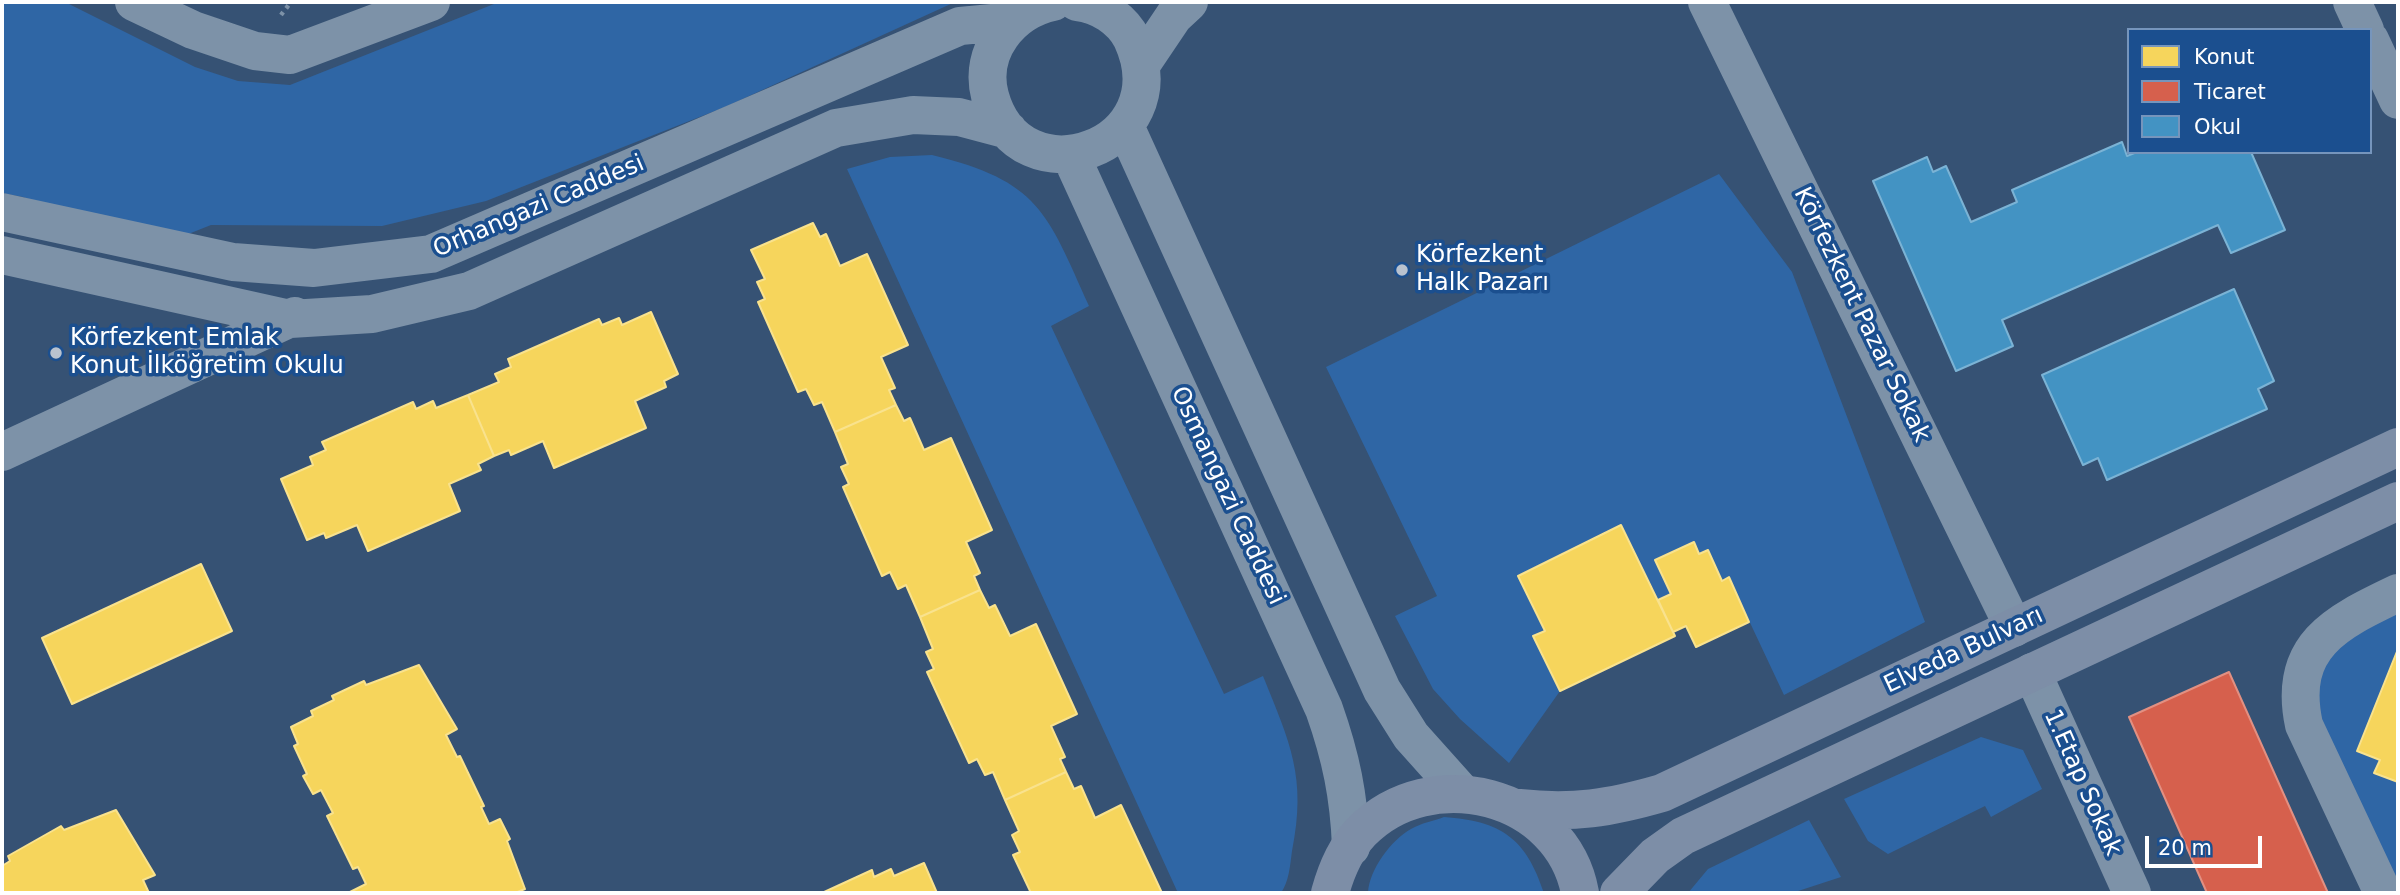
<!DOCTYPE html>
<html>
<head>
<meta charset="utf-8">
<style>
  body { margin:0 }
  #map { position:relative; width:2400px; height:895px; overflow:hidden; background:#365274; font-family:"DejaVu Sans",sans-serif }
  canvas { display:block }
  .frame { position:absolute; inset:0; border:4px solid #fff; pointer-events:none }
  .legend { position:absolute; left:2127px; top:28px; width:245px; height:126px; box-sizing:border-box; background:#1b4f8f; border:2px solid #7695bc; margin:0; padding:9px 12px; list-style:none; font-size:21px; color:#fff }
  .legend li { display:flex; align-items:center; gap:14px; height:35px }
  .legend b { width:35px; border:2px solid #7695bc }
  .scale { position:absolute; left:2145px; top:836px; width:117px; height:32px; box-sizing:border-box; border:4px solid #fff; border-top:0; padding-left:9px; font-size:21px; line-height:24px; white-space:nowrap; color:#fff; -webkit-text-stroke:5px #1b4f8f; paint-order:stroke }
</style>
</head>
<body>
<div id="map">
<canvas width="2400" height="895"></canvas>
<div class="frame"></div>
<ul class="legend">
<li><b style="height:19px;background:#f6d55c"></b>Konut</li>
<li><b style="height:19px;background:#d6604d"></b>Ticaret</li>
<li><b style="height:19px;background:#4393c3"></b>Okul</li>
</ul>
<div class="scale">20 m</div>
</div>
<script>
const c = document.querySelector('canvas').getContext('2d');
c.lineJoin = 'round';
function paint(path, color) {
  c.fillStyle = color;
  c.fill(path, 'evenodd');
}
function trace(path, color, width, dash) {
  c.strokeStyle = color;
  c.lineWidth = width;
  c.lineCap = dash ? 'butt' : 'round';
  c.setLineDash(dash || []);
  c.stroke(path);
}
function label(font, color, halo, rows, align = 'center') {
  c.font = font + ' "DejaVu Sans",sans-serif';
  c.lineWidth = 7;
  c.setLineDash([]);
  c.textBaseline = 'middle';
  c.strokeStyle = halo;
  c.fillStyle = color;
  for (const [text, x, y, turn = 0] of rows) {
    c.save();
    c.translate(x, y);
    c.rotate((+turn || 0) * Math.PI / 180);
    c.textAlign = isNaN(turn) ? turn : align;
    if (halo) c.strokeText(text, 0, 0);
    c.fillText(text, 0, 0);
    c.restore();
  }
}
paint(new Path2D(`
  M2,2h63l130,65 43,14 52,4 209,-83h456l-230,105 -239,94 -104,25 -171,-1 -53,21 -135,-49 -21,-4z
  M932,155c107,26 115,57 157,151l-38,20 173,368 39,-18c27,67 44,101 29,175 -2,15 -3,30 -11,42h-103l-331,-724 43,-12z
  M1719,174l73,98 133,350 -141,73 -55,-117 -7,3 -14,-31 -9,4 -6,-11 -37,17 15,34 -13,6 -37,-74 -103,50 27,55 -11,5 26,55 -51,72 -49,-44 -27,-30 -38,-73 42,-20 -111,-229z
  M2398,593v300l-94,-168 9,-76z
  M1981,737l42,13 19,39 -51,28 -6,-11 -97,48 -20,-13 -24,-42z
  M1444,817c57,4 82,21 100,76h-176c1,-23 23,-53 43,-64 10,-6 23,-8 33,-12z
  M1809,820l32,57 -49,16h-104l20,-24z`), '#2f66a5');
const homes = new Path2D(`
  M813,223l7,14 6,-3 14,32 27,-12 41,91 -27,12 14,31 -6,2 7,15 -61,27 -13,-30 -8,3 -8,-16 -8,3 -40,-90 7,-3 -8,-17 8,-3 -14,-29z
  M651,312l27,62 -14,7 2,6 -31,14 11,27 -92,40 -11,-27 -32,14 -2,-5 -15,6 -26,-61 31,-13 -4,-8 16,-7 -3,-8 91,-40 3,6 17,-7 3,7z
  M468,395l26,61 -16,8 3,6 -32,14 11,27 -92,40 -11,-26 -31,13 -2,-5 -17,7 -26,-61 32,-14 -3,-8 16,-7 -4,-8 91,-40 3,7 17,-8 3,7z
  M896,405l8,16 6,-3 14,32 27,-12 41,92 -26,12 14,31 -6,3 6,14 -60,27 -14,-32 -8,4 -8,-17 -8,4 -39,-89 6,-3 -8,-17 7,-3 -13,-32z
  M1621,525l54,111 -115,55 -27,-55 12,-5 -27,-55z
  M1694,542l5,12 9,-4 14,31 7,-4 20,45 -53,25 -10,-21 -13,6 -15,-32 13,-6 -16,-34z
  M201,564l31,67 -160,73 -30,-66z
  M980,590l9,18 6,-3 15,31 26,-12 41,90 -26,12 14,31 -5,2 6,13 -61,28 -12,-28 -8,3 -8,-16 -8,4 -42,-91 7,-3 -8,-17 7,-3 -13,-32z
  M2398,649v133l-24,-9 6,-13 -23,-9z
  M419,665l38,64 -11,6 11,22 3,-1 24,50 -3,1 8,17 11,-5 10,20 -3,2 18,48 -10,4 -165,-1 16,-8 -8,-17 -5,2 -26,-53 6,-3 -12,-23 -8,4 -10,-18 4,-2 -13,-28 4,-2 -7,-17 22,-11 -2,-5 23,-11 -2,-4 32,-15 2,4z
  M1066,772l8,17 7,-3 14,32 26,-13 41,88h-131l-18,-38 7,-3 -8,-17 7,-4 -14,-31z
  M116,810l39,65 -12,5 6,13h-147v-27l8,-5 -2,-5 53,-30 3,4z
  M924,863l13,30h-115l50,-23 2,7 17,-8 3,7z`);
paint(homes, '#f6d55c');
trace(homes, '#f9e28d', 2);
const shops = new Path2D(`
  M2229,672l99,221h-121l-78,-176z`);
paint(shops, '#d6604d');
trace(shops, '#e29082', 2);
const schools = new Path2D(`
  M2122,142l5,14 10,-4h114l34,78 -54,23 -13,-28 -216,95 11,26 -57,25 -83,-190 54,-24 6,15 13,-6 25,56 46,-20 -5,-12z
  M2234,289l40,92 -16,8 9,20 -160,71 -9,-22 -15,7 -41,-90z`);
paint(schools, '#4393c3');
trace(schools, '#7bb3d5', 2);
trace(new Path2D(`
  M281,15l10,-13`), '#7d92a8', 4.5, [3.5, 5]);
trace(new Path2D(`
  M134,2l59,28 62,21 35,4 141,-53
  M1053,2c-42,9 -75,49 -63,94 29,108 192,52 142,-57 -10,-20 -33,-35 -55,-37
  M1707,2l307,626
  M2352,2l13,28
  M2370,40l28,60
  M1141,65l33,-49 15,-14
  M1125,126l257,564 29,46 51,57
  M1070,154l254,555c17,48 25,87 27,138
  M2,212l231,50 81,6 117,-14 529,-228 54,-5
  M2,255l288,64 82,-5 97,-23 367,-163 77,-13 46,2 49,13
  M2,452l293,-136
  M2032,672l100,221
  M2383,893l-79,-168c-17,-79 31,-102 94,-132`), '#7d92a8', 38);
trace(new Path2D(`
  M1519,808c54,6 91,0 143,-15l736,-346
  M1330,893c6,-22 15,-44 31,-61 69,-71 201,-38 219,61
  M1619,893l36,-37 28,-20 715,-335`), '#7d8ea7', 38);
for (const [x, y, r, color] of [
  [1402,270,7,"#b9c2ce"],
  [56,353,7,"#b9c2ce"]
]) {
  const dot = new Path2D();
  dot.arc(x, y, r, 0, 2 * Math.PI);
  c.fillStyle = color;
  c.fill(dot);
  trace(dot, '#1b4f8f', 2.5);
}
label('24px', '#fff', '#1b4f8f', [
  ["Orhangazi Caddesi",539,207,-23],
  ["Körfezkent Pazar Sokak",1861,315,64],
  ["Osmangazi Caddesi",1227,496,65],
  ["Elveda Bulvarı",1964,651,-25],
  ["1.Etap Sokak",2082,783,66]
]);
label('24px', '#fff', '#1b4f8f', [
  ["Körfezkent",1416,256],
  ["Halk Pazarı",1416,284],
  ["Körfezkent Emlak",70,339],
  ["Konut İlköğretim Okulu",70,367]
], 'left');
</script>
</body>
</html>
